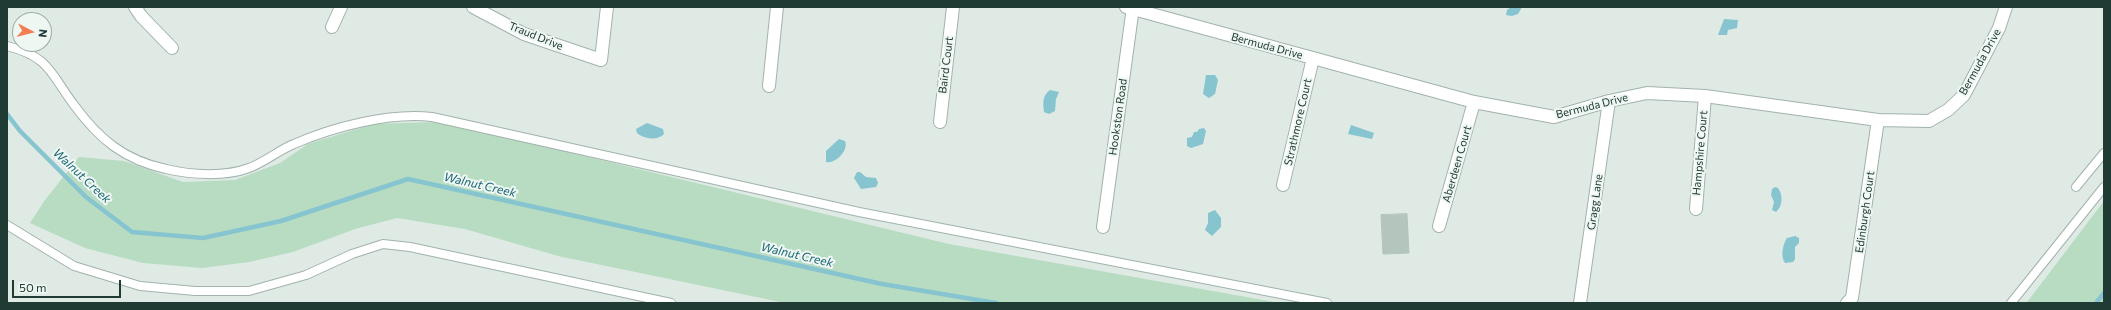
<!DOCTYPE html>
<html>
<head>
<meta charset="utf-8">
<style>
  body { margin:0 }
  #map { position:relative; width:2111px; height:310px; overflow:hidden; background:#dfeae5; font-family:Commissioner,sans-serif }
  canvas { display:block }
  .frame { position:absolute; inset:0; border:8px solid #203a34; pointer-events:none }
  .north { position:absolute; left:12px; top:12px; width:40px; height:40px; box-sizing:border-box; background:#eff7f3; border:1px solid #9caba7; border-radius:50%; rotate:97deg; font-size:11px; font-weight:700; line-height:16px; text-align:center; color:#203a34 }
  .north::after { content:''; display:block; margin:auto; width:14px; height:18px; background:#f37d55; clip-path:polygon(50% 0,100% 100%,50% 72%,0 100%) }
  .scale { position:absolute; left:12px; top:280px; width:109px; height:18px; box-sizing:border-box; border:2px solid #203a34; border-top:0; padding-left:5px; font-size:12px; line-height:14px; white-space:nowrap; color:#203a34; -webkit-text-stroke:3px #eff7f3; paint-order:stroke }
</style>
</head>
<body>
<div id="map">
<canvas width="2111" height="310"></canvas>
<div class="frame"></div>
<div class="north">N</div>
<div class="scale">50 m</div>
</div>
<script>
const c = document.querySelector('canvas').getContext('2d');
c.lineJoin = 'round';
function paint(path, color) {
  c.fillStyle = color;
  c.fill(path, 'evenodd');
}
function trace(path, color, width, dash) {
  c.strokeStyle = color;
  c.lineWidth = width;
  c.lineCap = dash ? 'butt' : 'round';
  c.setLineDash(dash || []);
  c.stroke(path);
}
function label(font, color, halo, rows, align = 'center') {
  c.font = font + ' Commissioner,sans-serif';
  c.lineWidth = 4;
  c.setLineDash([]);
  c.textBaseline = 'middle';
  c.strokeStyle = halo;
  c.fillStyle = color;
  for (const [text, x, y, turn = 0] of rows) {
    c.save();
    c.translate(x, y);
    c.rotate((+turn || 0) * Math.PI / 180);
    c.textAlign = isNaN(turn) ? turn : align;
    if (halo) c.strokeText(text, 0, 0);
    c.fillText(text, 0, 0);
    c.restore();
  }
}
paint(new Path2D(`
  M436,122l111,25 402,97 331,59h-495l-227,-47 -93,-27 -68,-11 -42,11 -62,23 -44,10 -47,6 -59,-5 -58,-15 -55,-25 15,-23 34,-43 45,4 59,21 52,-2 45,-17 28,-19 65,-20z
  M2104,201v102h-78l5,-6z`), '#b7dcc2');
paint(new Path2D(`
  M1511,7h11l-4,7 -6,2 -6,-1 1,-5z
  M1724,19l14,1 -1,8 -9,2 -1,5h-9z
  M1206,75h9l3,5 -3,14 -6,4 -6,-4z
  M1050,90l9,2 -3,7 -1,12 -6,3 -5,-2c-1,-9 -2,-16 6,-22z
  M647,123l16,6 1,5c-7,7 -20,5 -27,-1l-1,-4z
  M1351,125l23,8 -2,6 -24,-5z
  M1204,128l2,3 -3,13 -12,4 -4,-2v-8l5,-1 2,-5h3l2,-3z
  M839,139l6,2c4,9 -9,23 -19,21v-11z
  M857,172h3l6,5 10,1 2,5 -2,4 -15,2 -7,-11z
  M1775,187l3,1c5,7 5,18 -2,24l-4,-2 2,-8 -3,-7 1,-6z
  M1215,210l6,8v9l-9,9 -7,-6 3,-7v-10z
  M1795,236l4,2v5l-4,4v12l-2,3 -8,1c-5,-7 -2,-19 2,-25z`), '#86c4d0');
trace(new Path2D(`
  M7,114l13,17 66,66 46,35 71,6 78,-17 127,-42 474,105 114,19
  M2096,303l8,-10`), '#86c4d0', 4.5);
const building = new Path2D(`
  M1407,214l2,39 -26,1 -2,-39z`);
paint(building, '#b4c5be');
trace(building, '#b1c4bc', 1);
const lane = new Path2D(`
  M7,46c43,11 43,27 67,59 25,34 50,55 92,64 25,6 59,8 83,-1 16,-6 30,-18 45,-24 39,-17 96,-32 138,-27l427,95 468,91
  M2076,187l28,-34
  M7,225l67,41 66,20 55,5h54l57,-16 46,-21 31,-10 27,3 261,56
  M2011,303l93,-116`);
const street = new Path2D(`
  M135,7l6,9 31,32
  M473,7l51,27 77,26 6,-53
  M1126,7l348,95 80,15 55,-16 38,-8 58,3 173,24 51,1 19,-11 16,-15 35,-67 7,-21
  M332,27l9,-20
  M769,86l8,-79
  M940,122l13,-115
  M1283,185l30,-127
  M1696,209l9,-113
  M1439,226l35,-124
  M1103,227l30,-220
  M1580,303l29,-202
  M1847,303l5,-5 26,-178`);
trace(lane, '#a2b2ac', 10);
trace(street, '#a2b2ac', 14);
trace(lane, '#fff', 8);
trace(street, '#fff', 12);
label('11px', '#203a34', '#eff7f3', [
  ["Traud Drive",536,36,22],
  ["Bermuda Drive",1267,46,15],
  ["Bermuda Drive",1980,62,-61],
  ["Baird Court",946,65,-83],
  ["Bermuda Drive",1592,106,-14],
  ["Hookston Road",1118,117,-82],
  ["Strathmore Court",1298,122,-77],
  ["Hampshire Court",1700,153,-85],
  ["Aberdeen Court",1457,164,-74],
  ["Gragg Lane",1595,202,-82],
  ["Edinburgh Court",1865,212,-82]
]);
label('italic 12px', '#1a6676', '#eff7f3', [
  ["Walnut Creek",82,176,43],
  ["Walnut Creek",480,185,13],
  ["Walnut Creek",797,255,13]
]);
</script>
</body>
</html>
